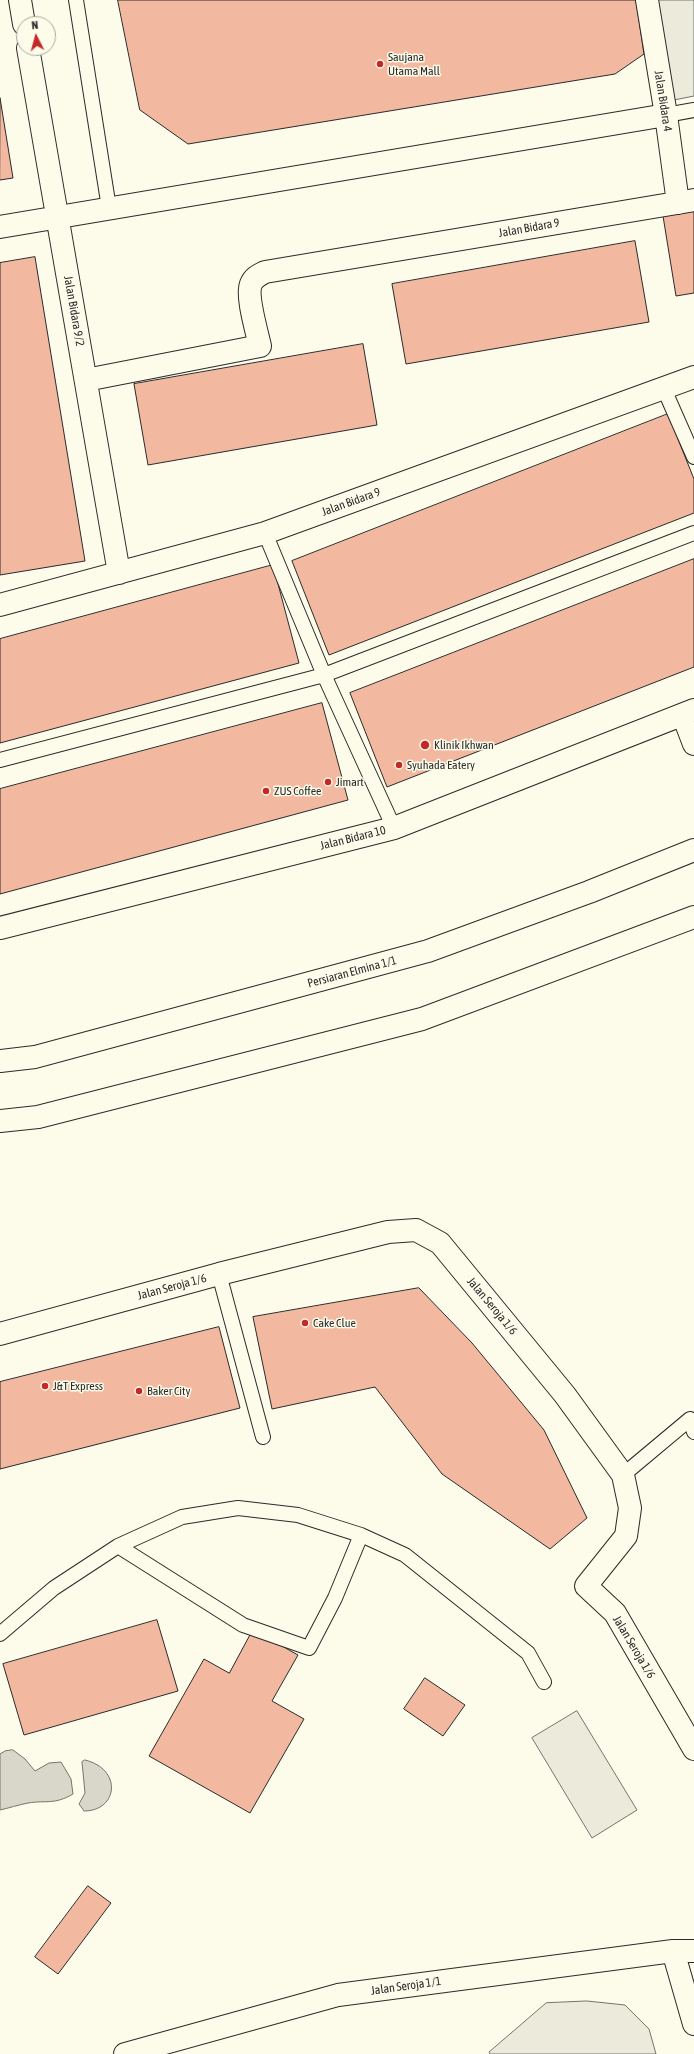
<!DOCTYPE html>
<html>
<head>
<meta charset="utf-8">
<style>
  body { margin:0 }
  #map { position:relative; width:694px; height:2054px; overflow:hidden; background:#fdfbea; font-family:"Asap Condensed",sans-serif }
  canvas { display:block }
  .north { position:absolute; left:16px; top:16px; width:40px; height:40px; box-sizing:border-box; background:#fdfbea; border:1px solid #a9a89e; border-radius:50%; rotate:354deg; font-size:11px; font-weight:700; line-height:16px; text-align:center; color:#2b2b2b }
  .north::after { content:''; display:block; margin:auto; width:14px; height:18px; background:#c62828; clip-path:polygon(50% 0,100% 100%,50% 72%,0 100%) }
</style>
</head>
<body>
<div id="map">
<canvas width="694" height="2054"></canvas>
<div class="north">N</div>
</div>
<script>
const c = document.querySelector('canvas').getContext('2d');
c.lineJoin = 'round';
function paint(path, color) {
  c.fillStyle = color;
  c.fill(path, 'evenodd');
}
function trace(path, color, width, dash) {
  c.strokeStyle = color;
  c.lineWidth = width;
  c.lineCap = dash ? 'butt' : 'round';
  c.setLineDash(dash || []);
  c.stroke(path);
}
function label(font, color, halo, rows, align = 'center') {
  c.font = font + ' "Asap Condensed",sans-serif';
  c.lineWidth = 3;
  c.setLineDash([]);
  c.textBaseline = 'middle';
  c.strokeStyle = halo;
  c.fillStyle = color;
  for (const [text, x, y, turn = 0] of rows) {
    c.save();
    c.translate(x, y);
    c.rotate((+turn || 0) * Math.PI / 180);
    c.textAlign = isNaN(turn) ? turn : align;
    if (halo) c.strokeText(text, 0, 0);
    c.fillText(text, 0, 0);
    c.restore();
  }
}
const green = new Path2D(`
  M577,1711l60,99 -45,28 -60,-100z
  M587,2001l38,4 24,24 7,25h-166l-1,-2 57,-49z`);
paint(green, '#ecebdb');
trace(green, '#74746e', 1);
const parking = new Path2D(`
  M657,0h37v96l-20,4z`);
paint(parking, '#eceadb');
trace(parking, '#74746e', 1);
const water = new Path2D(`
  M13,1750l12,9 10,12 14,-8 12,-1 10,17 2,15c-19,11 -26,6 -45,9 -10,2 -19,5 -28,7v-56l5,-3z
  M85,1760c38,9 33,51 -1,51l-5,-7 6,-11 -3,-31z`);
paint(water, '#d8d7c9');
trace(water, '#74746e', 1);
const building = new Path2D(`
  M118,0h518l8,54 -29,20 -427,70 -48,-34z
  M0,98l13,80 -13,2z
  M694,211v82l-18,3 -13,-80z
  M635,241l14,81 -243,42 -14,-80z
  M35,257l50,304 -85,14v-312z
  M363,344l14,81 -229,40 -14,-81z
  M668,414l26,65v34l-365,142 -37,-94z
  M694,559v108l-307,120 -37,-94z
  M273,565l26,98 -299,80v-104z
  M322,703l26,97 -348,94v-105z
  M419,1288l53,55 72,87 43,88 -37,31 -108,-75 -67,-87 -103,22 -19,-92z
  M219,1327l21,81 -240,61v-87z
  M157,1620l21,71 -154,44 -21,-71z
  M253,1630l45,25 -26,46 32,18 -54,94 -101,-57 55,-97 25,14z
  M425,1678l40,27 -22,31 -39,-27z
  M88,1886l23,17 -53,71 -23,-17z`);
paint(building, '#f2b8a0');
trace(building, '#2b2b2b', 1);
const lane = new Path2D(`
  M76,0l33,208
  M666,115l28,-5
  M664,389l30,68
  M265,533l59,142 70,153
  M0,760l324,-85 370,-142
  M219,1274l44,163
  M623,1475l67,-56 4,13
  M118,1546l125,79 66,23 26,-50 26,-63
  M0,1634l54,-46 64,-42 64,-29 56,-9 60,7 63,20 44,20 123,98 16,29`);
const street = new Path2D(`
  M20,0l4,24
  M647,0l19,115 12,88
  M28,48l91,525
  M0,227l666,-112
  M86,380l174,-34c-3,-14 -14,-50 -9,-62 3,-7 8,-9 14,-12l429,-72
  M0,605l265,-72 429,-156
  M683,715l11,29
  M0,928l394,-100 300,-118
  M0,1334l219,-60 169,-42 28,-2 24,13 125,152 58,80 7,33 -4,28 -40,50 29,27 79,136
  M673,1951l21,73
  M125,2054l213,-59 335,-44h21`);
const secondary = new Path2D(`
  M0,1061l35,-4 393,-106 161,-59 105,-42
  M0,1121l38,-4 384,-98 272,-102`);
trace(lane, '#2b2b2b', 16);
trace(street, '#2b2b2b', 24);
trace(secondary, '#2b2b2b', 24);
trace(lane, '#fdfbea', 14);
trace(street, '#fdfbea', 22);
trace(secondary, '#fdfbea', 22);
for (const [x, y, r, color] of [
  [380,64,4,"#c62828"],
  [425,745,5,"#c62828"],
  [399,765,4,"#c62828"],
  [328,782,4,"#c62828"],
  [266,791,4,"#c62828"],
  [305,1323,4,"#c62828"],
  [45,1386,4,"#c62828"],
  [139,1391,4,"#c62828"]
]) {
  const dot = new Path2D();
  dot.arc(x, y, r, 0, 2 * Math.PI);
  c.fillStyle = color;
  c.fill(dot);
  trace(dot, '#fdfbea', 1.5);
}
label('12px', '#2b2b2b', '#fdfbea', [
  ["Saujana",388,57],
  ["Utama Mall",388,71],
  ["Klinik Ikhwan",434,745],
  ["Syuhada Eatery",407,765],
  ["Jimart",336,782],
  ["ZUS Coffee",274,791],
  ["Cake Clue",313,1323],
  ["J&T Express",53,1386],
  ["Baker City",147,1391]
], 'left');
label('12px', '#2b2b2b', '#fdfbea', [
  ["Jalan Bidara 4",663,101,81],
  ["Jalan Bidara 9",529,228,-10],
  ["Jalan Bidara 9/2",74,311,80],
  ["Jalan Bidara 9",351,502,-20],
  ["Jalan Bidara 10",353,838,-14],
  ["Persiaran Elmina 1/1",352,972,-15],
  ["Jalan Seroja 1/6",172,1287,-15],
  ["Jalan Seroja 1/6",492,1306,50],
  ["Jalan Seroja 1/6",634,1647,59],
  ["Jalan Seroja 1/1",406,1986,-8]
]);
</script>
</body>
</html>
